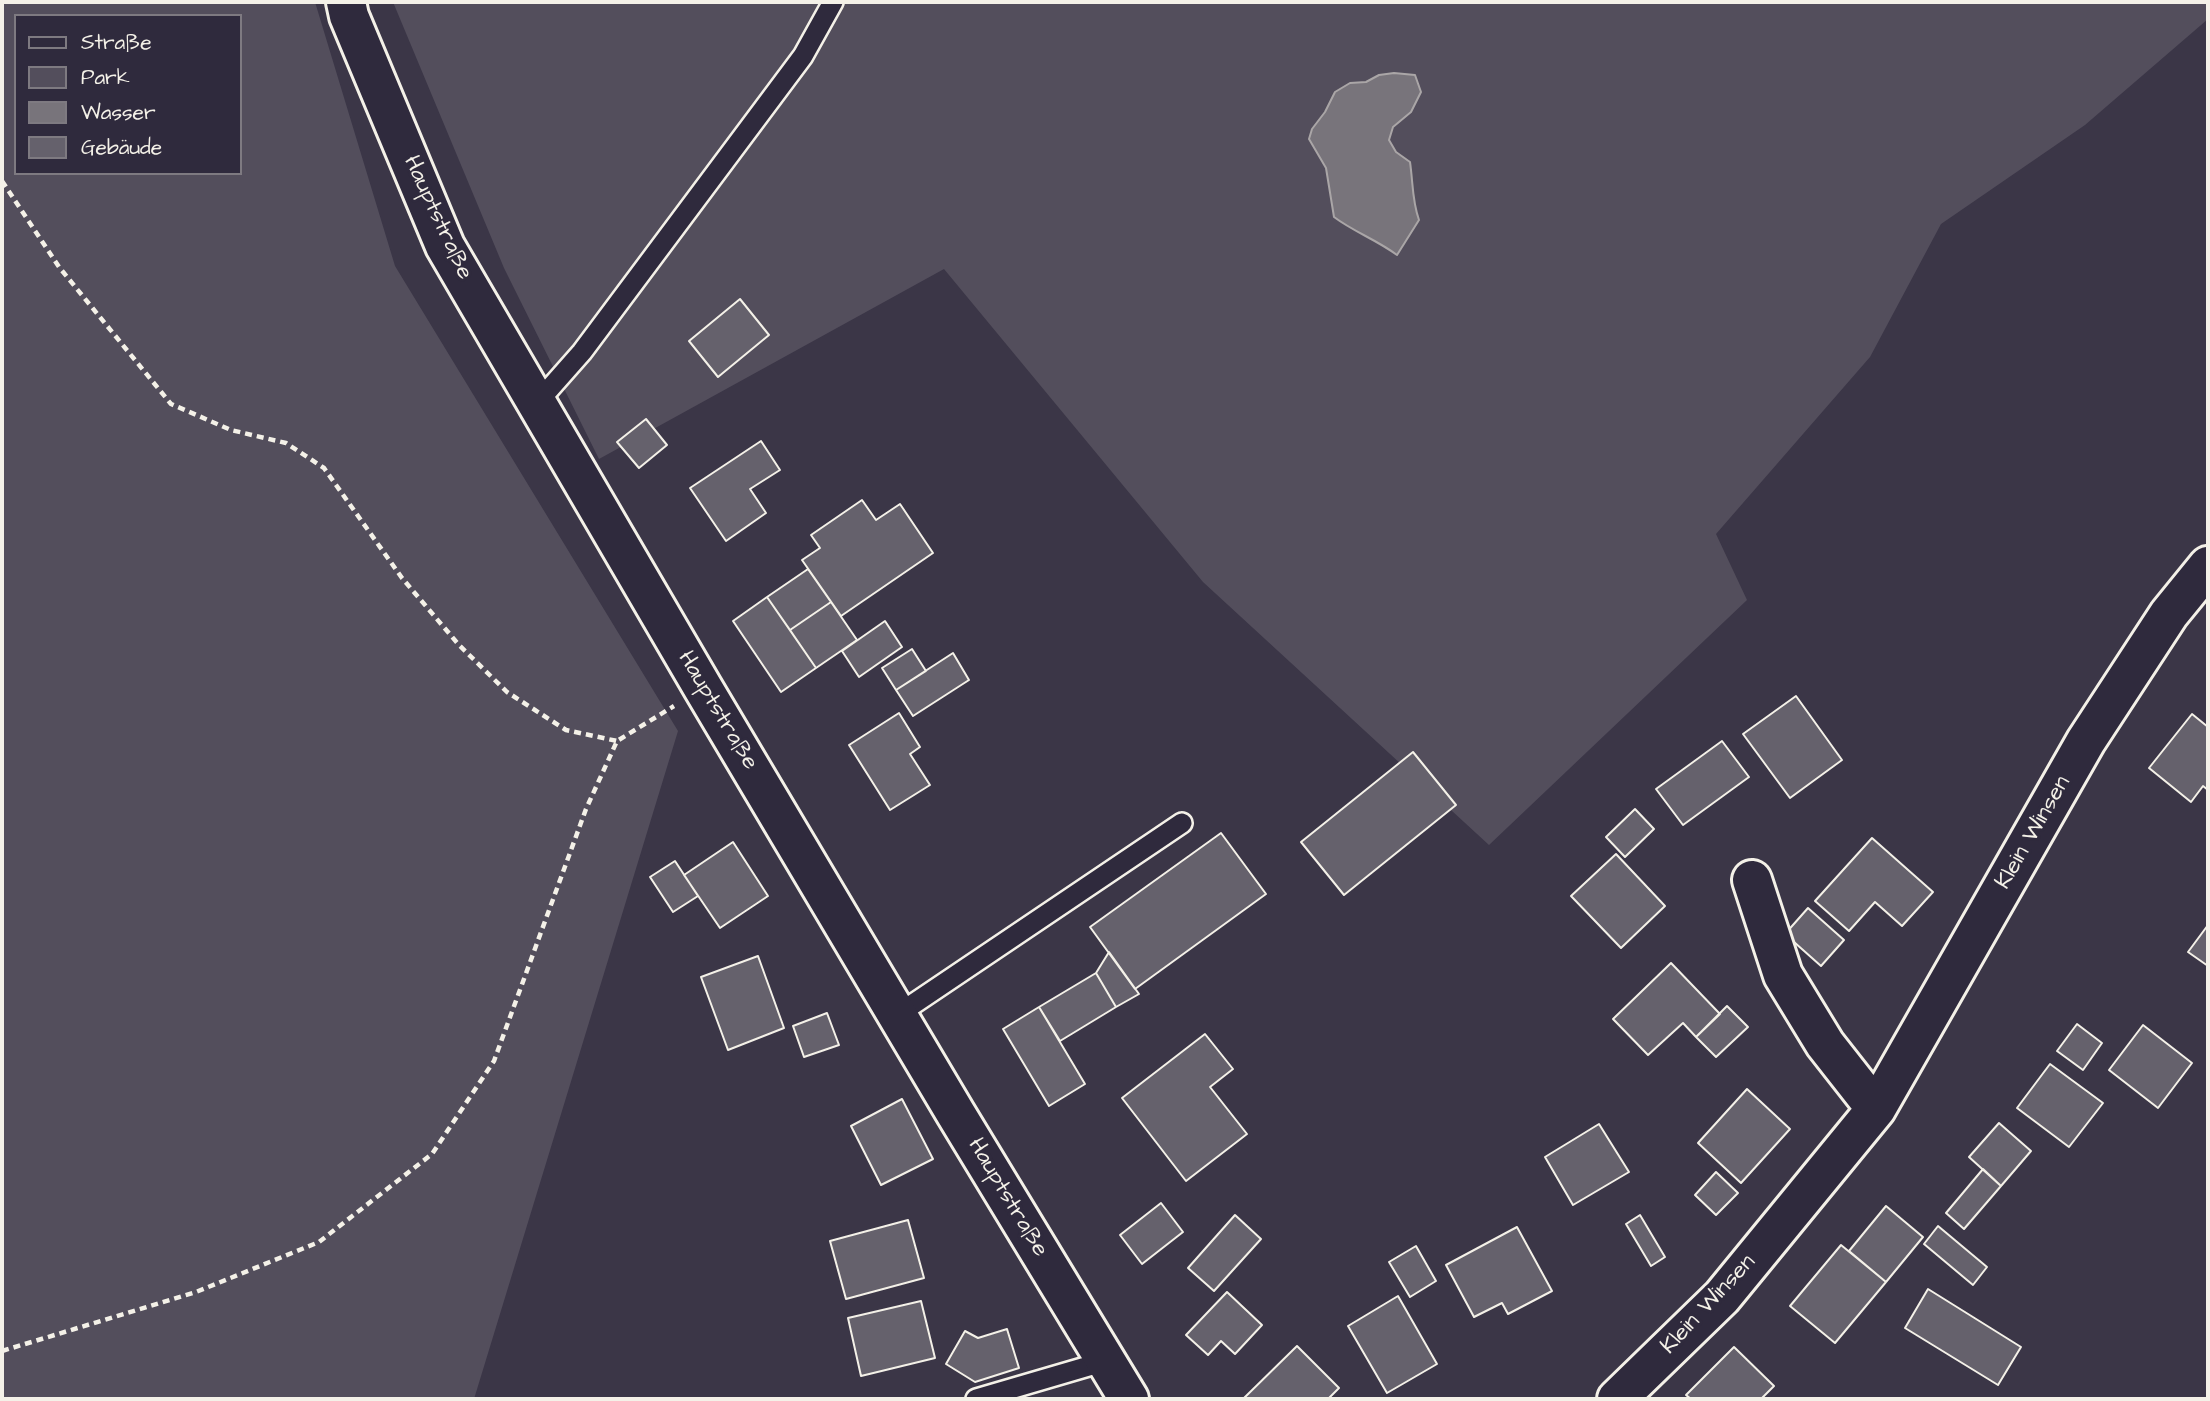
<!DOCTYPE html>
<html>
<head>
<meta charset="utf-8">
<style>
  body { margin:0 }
  #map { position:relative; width:2210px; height:1401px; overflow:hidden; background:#3b3647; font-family:"Architects Daughter",sans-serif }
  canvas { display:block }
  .frame { position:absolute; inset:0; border:4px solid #f4f1e8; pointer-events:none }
  .legend { position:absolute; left:14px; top:14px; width:228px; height:161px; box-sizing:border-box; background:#2f2a3d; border:2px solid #7e7a81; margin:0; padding:9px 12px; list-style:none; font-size:21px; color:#f4f1e8 }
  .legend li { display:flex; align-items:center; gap:14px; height:35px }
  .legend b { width:35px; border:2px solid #7e7a81 }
</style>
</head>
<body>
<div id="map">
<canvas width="2210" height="1401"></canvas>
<div class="frame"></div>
<ul class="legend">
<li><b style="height:9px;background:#2f2a3d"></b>Straße</li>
<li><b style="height:19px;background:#534e5c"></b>Park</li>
<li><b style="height:19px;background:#78747b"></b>Wasser</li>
<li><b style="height:19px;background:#65616c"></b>Gebäude</li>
</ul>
</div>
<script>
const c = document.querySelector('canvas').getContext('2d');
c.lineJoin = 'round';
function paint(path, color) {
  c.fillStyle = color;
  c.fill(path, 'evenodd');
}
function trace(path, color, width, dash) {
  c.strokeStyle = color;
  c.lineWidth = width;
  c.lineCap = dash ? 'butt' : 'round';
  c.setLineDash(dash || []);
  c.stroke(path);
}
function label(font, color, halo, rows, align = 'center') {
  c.font = font + ' "Architects Daughter",sans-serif';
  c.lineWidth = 6;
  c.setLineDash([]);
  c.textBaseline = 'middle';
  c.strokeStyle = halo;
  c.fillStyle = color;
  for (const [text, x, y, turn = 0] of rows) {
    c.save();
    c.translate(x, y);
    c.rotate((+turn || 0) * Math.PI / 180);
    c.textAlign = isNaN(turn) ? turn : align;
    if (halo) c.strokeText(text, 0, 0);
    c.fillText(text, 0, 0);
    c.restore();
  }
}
paint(new Path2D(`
  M2,2h313l80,264 283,465 -204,668h-472zM16,16h224v157h-224z
  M393,2h1815v17l-123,106 -144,99 -71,133 -154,177 31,66 -258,245 -286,-263 -259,-313 -345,190 -95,-191z`), '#534e5c');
const water = new Path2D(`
  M1394,73l21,2 6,17 -10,20 -18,15 -4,13 7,12 14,10c3,20 2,39 9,58l-22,35c-20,-15 -43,-23 -63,-38l-8,-49 -17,-29 3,-10 13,-17 10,-20 15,-9 16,-1 13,-7z`);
paint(water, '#78747b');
trace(water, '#aaa6a7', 2);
const building = new Path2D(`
  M740,299l29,36 -51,42 -29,-36z
  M646,419l21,26 -28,23 -22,-26z
  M761,441l19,29 -30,19 16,24 -40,28 -36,-53z
  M862,500l14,20 24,-16 33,49 -92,63 -39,-56 18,-12 -9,-13z
  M808,569l23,33 -41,28 -23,-33z
  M767,597l49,71 -35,24 -48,-71z
  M831,602l26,38 -41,28 -26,-38z
  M885,621l17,26 -43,30 -17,-26z
  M912,649l14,22 -30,19 -14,-22z
  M953,653l16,27 -56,36 -17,-26z
  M1796,696l46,64 -52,38 -47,-64z
  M899,713l21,34 -10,7 20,31 -40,25 -41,-65z
  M2192,714l16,13v63l-5,-4 -12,16 -42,-34z
  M1722,741l27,36 -66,48 -27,-36z
  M1413,752l43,53 -112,90 -43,-53z
  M1635,809l19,20 -29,28 -19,-20z
  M1221,833l45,61 -131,95 -45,-62z
  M1872,838l61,54 -31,34 -27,-24 -26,29 -34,-30z
  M733,842l35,54 -48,32 -36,-53z
  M1616,854l49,52 -44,42 -50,-52z
  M675,861l23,35 -25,16 -23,-35z
  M1808,908l36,32 -23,26 -36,-32z
  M2208,925v41l-20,-14z
  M1109,952l30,42 -23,13 -20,-34z
  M758,956l26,72 -56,22 -27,-73z
  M1671,963l49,51 -24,23 -13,-14 -35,32 -35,-36z
  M1096,973l20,34 -56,34 -21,-34z
  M1727,1006l21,21 -32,30 -20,-20z
  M1039,1007l46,77 -36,22 -46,-77z
  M827,1013l12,32 -35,12 -11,-31z
  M2077,1024l25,19 -19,27 -26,-19z
  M2143,1025l49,38 -34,45 -49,-38z
  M1205,1034l28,35 -23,18 37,47 -61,47 -64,-83z
  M2050,1064l53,39 -34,44 -52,-39z
  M1747,1089l43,40 -49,54 -43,-40z
  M902,1099l31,60 -52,26 -30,-59z
  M1999,1123l32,28 -30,35 -32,-29z
  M1599,1124l30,48 -56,33 -28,-48z
  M1983,1169l18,17 -37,43 -18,-16z
  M1716,1172l22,21 -22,22 -21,-20z
  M1161,1203l22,29 -41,32 -22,-29z
  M1886,1206l37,31 -37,45 -37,-31z
  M1235,1215l26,24 -47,52 -26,-23z
  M1640,1215l25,42 -14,9 -25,-42z
  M908,1220l16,58 -78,21 -16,-58z
  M1938,1226l49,41 -14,18 -49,-41z
  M1517,1227l35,64 -44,23 -6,-11 -28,14 -28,-52z
  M1841,1245l45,37 -51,61 -45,-37z
  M1416,1246l20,35 -26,16 -21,-35z
  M1928,1289l93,58 -23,38 -93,-57z
  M1227,1292l35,33 -27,29 -14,-13 -13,14 -22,-20z
  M1398,1296l39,68 -50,29 -39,-67z
  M921,1301l14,57 -74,18 -13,-58z
  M1007,1329l12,39 -44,14 -29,-18 19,-33 13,7z
  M1297,1346l42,42 -11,11h-85z
  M1734,1347l40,39 -13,13h-70l-5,-4z`);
paint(building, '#65616c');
trace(building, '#f4f1e8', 2);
const lane = new Path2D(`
  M537,403l45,-51 221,-296 30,-54
  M897,1015l285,-192
  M976,1399l130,-38`);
const street = new Path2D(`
  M1752,880l31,95 42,69 51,65
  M1617,1399l105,-102 154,-188 210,-368 83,-127 39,-48`);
const secondary = new Path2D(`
  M346,2l3,14 96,230 258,442 253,426 173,285`);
trace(lane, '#f4f1e8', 24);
trace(street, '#f4f1e8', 44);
trace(secondary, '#f4f1e8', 44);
trace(new Path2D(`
  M2,181l57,86 112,137 60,26 55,13 38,25 78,110 57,67 48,47 59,38 51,11
  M2,1351l194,-59 123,-50 113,-88 62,-93 92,-252 31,-68 57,-35`), '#f4f1e8', 4.5, [7, 5]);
trace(lane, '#2f2a3d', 19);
trace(street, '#2f2a3d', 38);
trace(secondary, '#2f2a3d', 38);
label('23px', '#f4f1e8', '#2f2a3d', [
  ["Hauptstraße",437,218,65],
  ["Hauptstraße",717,711,59],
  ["Klein Winsen",2034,833,-60],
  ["Hauptstraße",1007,1198,59],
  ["Klein Winsen",1709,1305,-47]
]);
</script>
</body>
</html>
